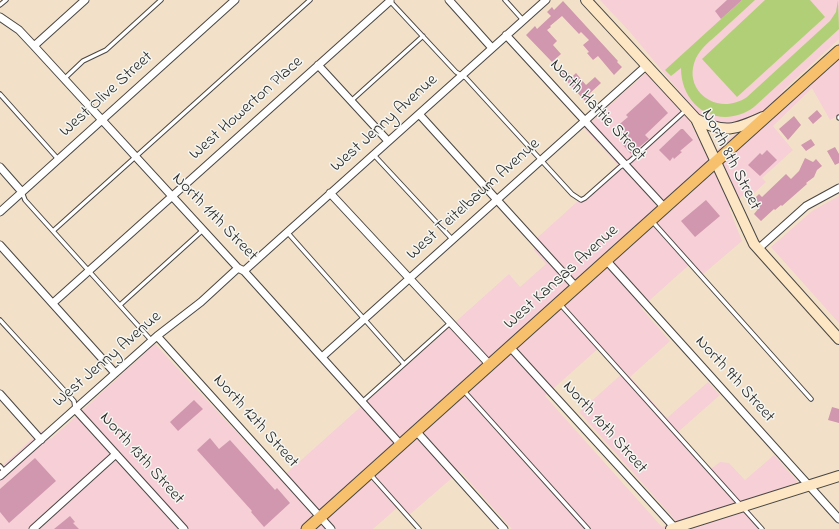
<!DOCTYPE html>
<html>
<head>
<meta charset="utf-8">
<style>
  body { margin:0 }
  canvas { display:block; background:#f2e1c8 }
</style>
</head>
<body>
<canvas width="839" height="529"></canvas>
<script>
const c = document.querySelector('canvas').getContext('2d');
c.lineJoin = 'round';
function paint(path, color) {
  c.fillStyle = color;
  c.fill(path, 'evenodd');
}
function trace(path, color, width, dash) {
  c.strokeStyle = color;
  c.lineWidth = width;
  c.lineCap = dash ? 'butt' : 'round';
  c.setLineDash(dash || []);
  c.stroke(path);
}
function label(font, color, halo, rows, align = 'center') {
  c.font = font + ' "Indie Flower",sans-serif';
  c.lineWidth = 3;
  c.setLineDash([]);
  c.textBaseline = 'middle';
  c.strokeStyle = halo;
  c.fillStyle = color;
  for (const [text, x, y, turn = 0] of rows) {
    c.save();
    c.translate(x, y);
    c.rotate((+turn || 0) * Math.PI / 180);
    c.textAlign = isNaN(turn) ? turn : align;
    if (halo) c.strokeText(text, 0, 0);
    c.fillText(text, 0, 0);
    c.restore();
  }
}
paint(new Path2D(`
  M600,0h239v39l-63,58 19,-14 44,-40v72l-9,5 -18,-32 -39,38 20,24 -31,28 4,4 -13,12 -4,-4 -20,18 13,33 -40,34 -13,-10 -48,43 29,33 -40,36 37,41 41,-36 12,13 -42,37 33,37 9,-7 9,1 16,17 29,-25 24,27 -57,20 23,25 -2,2h-250l-52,-58 -52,45 -9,-10 -26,23h-373v-65l2,2 40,-36 9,9 104,-95 125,135 229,-205 11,13 26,-23 -12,-14 4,-13 80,-72 -34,-37 62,-55 42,45 20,40 53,-47 -13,9 -20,6 -25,-6 -73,-88zM601,346l23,26 -45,40 98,110 -15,5 -117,-131z
  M839,196v127l-68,-76 41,-36z`), '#f6cfd7');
paint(new Path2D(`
  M742,0h13c-12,11 -24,22 -36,33 -9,8 -18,15 -23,25 -15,33 22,59 51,39l83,-76 6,-9 2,-12 1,29 -85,78c-33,24 -73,2 -73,-39l-10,8 -6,-6z
  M765,0h45l15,17 -88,80 -35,-38z`), '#b1cf76');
paint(new Path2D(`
  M727,0h15l-21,19 -6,-8z
  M563,1l55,60 -1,1 5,5 -8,8 -16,-19 -5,4 -6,-7 2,-1 -6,-7 6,-5 -8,-8 -2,2 -17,-18 -12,10 1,1 -4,3 10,11 -4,4 8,9 -9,8 -26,-27 9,-9 2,3 14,-13 -4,-4 5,-5 2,3z
  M565,69l7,8 4,-4 10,12 9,-8 6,6 -12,11 1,2 -5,5 -25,-27z
  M650,93l18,20 -23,22 4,4 -18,15 -9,-10 4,-3 -11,-13 13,-11 -2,-2z
  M817,110l5,6 -9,8 -5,-6z
  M794,116l7,9 -13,15 -9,-11z
  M681,129h2l10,11 -13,11 2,1 -8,7 -1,-2 -3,4 -11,-11z
  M811,139l4,6 -9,6 -5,-6z
  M835,147l4,7v9l-4,2 -8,-14z
  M767,150l10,10 -17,16 -12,-11 12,-12 2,2z
  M805,158l8,4 3,-3 6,7 -5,4 -3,7 -8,6 1,1 -25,22 -1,-1 -6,5 -1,-1 -13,12 -7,-7 4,-5 -4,-4 4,-3 -3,-4 4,-4 3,3 24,-23 5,5 8,-8z
  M706,200l14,16 -25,21 -14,-16z
  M194,400l9,9 -25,22 -8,-9z
  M832,407l7,2v14l-11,-3z
  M210,438l9,11 11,-9 45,50 2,-2 13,15 -26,24 -13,-15 1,-1 -55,-61z
  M35,458l21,23 -47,42 -9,-11v-23z
  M70,516l5,6 -2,1 6,6h-25z`), '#d197ae');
const lane = new Path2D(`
  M389,0l67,72 10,6 106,116 9,6 4,-2 35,-31 10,-6 56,-51
  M505,0l18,20
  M0,5l6,-5
  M64,79l19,-18 23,-11 55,-50
  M0,94l58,65
  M351,101l72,-65
  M839,118v-1
  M373,154l79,85
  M22,192l3,8 126,140
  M652,221l159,178
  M53,231l257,-231
  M287,232l117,132
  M560,304l202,225
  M120,305l83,-75
  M0,320l74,81 1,7
  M463,390l125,139
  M362,402l88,-79
  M0,466l5,6
  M370,474l49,55`);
const street = new Path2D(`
  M449,0l43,48
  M0,17l19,13 15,16 204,222 6,3 157,174
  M506,35l159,173
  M34,46l51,-46
  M318,65l70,76
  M419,114l157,173
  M0,167l22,25
  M330,193l160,172
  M0,212l235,-212
  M0,245l115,128
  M758,249l48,-43 33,-18
  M606,260l233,259
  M244,271l302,-271
  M53,303l337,-302
  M157,336l174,193
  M510,347l166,182
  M322,357l325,-292
  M0,394l41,46
  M75,409l109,120
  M416,431l88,98
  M0,476l157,-140 44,-34 37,-34
  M33,529l83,-75`);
const secondary = new Path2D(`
  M586,0l110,119 58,125 85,95
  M696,119c28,15 39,11 67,-2
  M671,529l168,-53`);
const primary = new Path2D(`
  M307,529l532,-478`);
trace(lane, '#494643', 5.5);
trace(street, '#494643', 9);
trace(secondary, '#494643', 12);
trace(primary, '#494643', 13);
trace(lane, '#fff', 3.5);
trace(street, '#fff', 7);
trace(secondary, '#fce6c4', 10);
trace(primary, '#f7c06c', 11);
label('17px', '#2b2b2b', '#f6f6f2', [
  ["West Olive Street",107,95,-42],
  ["West Howerton Place",247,109,-42],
  ["North Hattie Street",597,111,47],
  ["West Jenny Avenue",385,124,-42],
  ["North 8th Street",730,160,63],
  ["West Teitelbaum Avenue",474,200,-42],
  ["North 11th Street",214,218,46],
  ["West Kansas Avenue",562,278,-42],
  ["West Jenny Avenue",108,360,-41],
  ["North 9th Street",734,380,48],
  ["North 12th Street",255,422,48],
  ["North 10th Street",604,428,48],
  ["North 13th Street",141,459,48]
]);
</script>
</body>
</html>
